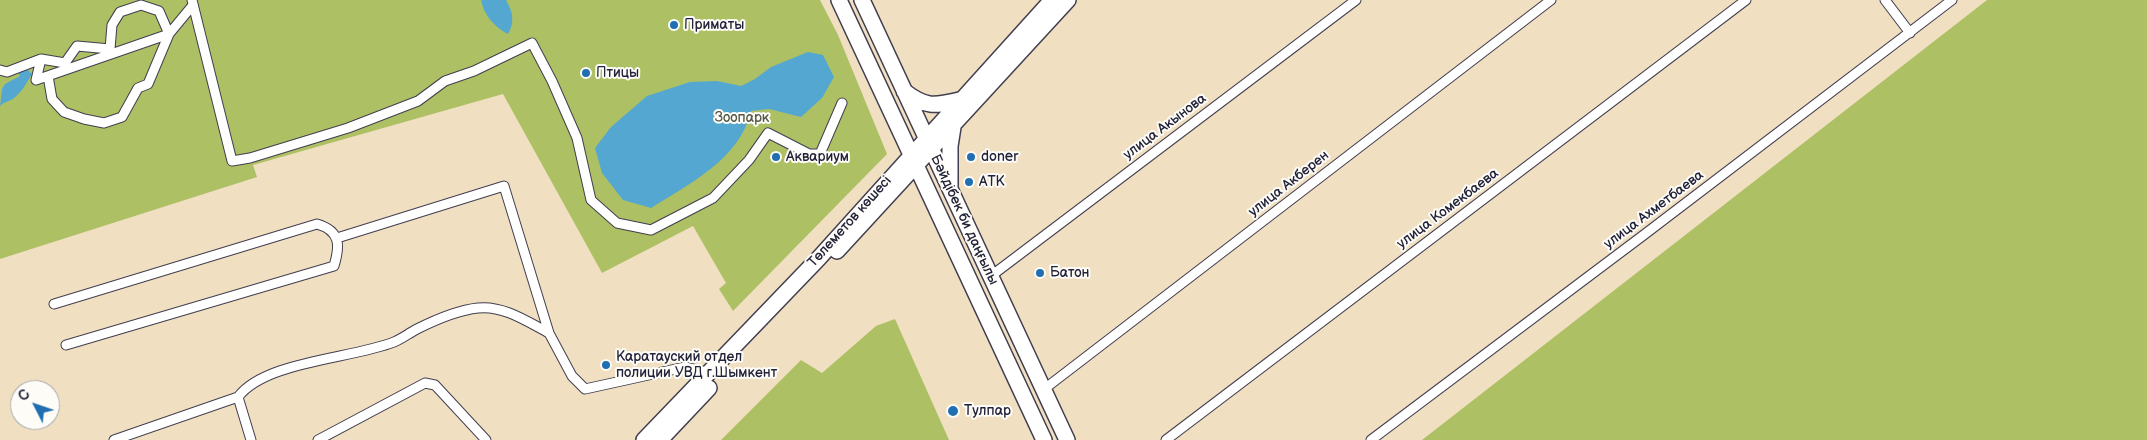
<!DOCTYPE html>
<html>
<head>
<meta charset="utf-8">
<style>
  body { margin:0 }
  #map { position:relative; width:2147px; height:440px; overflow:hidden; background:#f1dfc1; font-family:"Balsamiq Sans",sans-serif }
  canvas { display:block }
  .north { position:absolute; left:10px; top:380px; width:50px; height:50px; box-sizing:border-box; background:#fdfcf7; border:1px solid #a5a5ac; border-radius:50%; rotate:311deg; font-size:14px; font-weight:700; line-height:20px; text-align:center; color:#22223b }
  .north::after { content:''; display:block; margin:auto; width:18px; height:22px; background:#1f6fb2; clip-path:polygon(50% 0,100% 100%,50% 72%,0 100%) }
</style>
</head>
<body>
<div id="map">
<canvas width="2147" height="440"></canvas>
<div class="north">С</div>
</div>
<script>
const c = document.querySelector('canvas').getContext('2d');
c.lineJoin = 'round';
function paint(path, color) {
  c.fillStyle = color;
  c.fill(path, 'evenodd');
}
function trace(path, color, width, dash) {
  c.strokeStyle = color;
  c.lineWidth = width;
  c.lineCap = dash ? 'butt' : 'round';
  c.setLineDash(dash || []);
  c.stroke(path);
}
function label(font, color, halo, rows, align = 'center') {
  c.font = font + ' "Balsamiq Sans",sans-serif';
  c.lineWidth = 4;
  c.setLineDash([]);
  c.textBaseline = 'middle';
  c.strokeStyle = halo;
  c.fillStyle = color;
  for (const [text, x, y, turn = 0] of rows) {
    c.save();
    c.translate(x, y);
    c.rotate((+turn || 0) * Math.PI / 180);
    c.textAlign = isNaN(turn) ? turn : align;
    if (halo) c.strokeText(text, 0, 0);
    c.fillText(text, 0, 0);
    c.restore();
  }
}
paint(new Path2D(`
  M0,0h820l18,35 49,119 -154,157 -14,-22 7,-6 -33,-57 -91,47 -99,-179 -250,71 4,12 -257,82z
  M1987,0h160v440h-725z
  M895,319l54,121h-228l80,-80 21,13 54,-47z`), '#adc064');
paint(new Path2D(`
  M481,0h25c7,12 9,22 2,34 -14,-7 -24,-19 -27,-34z
  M808,52l15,3 11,22 -12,21 -21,19 -32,-8 -18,2c-11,48 -62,73 -100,97l-28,-8 -21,-27 -7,-25 16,-21 36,-31 43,-14 27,-1 24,5 14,-7 16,-12z
  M24,66l8,8c-5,8 -10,18 -18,24 -5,4 -9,3 -14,8l2,-17 3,-5 15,-8 -3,-5z`), '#54a7d0');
const minor = new Path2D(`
  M192,0l40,161 18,-3 98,-30 70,-27 27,-20 29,-10 58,-28 20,38 25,57 14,62 26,23 34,7 62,-32 36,-38 19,-27 41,21h11l22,-51
  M1885,0l25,33
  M0,70l7,2 34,-13
  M48,76l4,23 12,13 20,7 20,4 18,-6 16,-29 10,-4 21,-50 -10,-23 -18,-6 -21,7 -8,13 -2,24 -33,-3 -12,17 -24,-4 -5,21 133,-46 24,-29
  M337,238l167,-52 45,147 23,43 13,13 100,-22 25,6
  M991,276l365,-276
  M54,304l263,-80c24,7 23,22 17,42l-268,79
  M1043,390l508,-390
  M238,397l13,43
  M114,440l124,-43c27,-36 113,-38 156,-55 8,-3 15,-9 23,-13 18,-9 41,-19 61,-21 25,-3 50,14 71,25
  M318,440l107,-57 10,2 51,55
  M1166,440l580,-440
  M1371,440l274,-206 307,-234`);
const primary = new Path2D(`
  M839,0l205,440
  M862,0l205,440
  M904,91c22,17 30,15 56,9
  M950,186v-40l3,-19
  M837,251l231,-251
  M644,440l175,-182 233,-258
  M660,440l49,-52`);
trace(minor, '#413e4f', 11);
trace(primary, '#413e4f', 18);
trace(minor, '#fff', 9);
trace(primary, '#fff', 15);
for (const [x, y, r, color] of [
  [674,25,5,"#1f6fb2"],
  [586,73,5,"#1f6fb2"],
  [776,157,5,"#1f6fb2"],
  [971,157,5,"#1f6fb2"],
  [969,182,5,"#1f6fb2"],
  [1040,273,5,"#1f6fb2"],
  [606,365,5,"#1f6fb2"],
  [953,411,6,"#1f6fb2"]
]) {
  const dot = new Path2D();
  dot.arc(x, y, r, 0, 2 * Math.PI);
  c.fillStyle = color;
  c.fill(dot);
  trace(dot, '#fdfcf7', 2);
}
label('14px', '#22223b', '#fdfcf7', [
  ["Приматы",684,25],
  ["Птицы",596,73],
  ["Аквариум",786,157],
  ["doner",981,157],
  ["АТК",979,182],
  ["Батон",1050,273],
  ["Каратауский отдел",616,357],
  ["полиции УВД г.Шымкент",616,373],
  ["Тулпар",964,411]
], 'left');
label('14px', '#535949', '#fdfcf7', [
  ["Зоопарк",742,118]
]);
label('14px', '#22223b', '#fdfcf7', [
  ["улица Акынова",1165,127,-37],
  ["улица Акберен",1289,184,-38],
  ["улица Комекбаева",1448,209,-37],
  ["улица Ахметбаева",1654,210,-37],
  ["Бәйдібек би даңғылы",964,220,65],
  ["Төлеметов көшесі",850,222,-48]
]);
</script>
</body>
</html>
